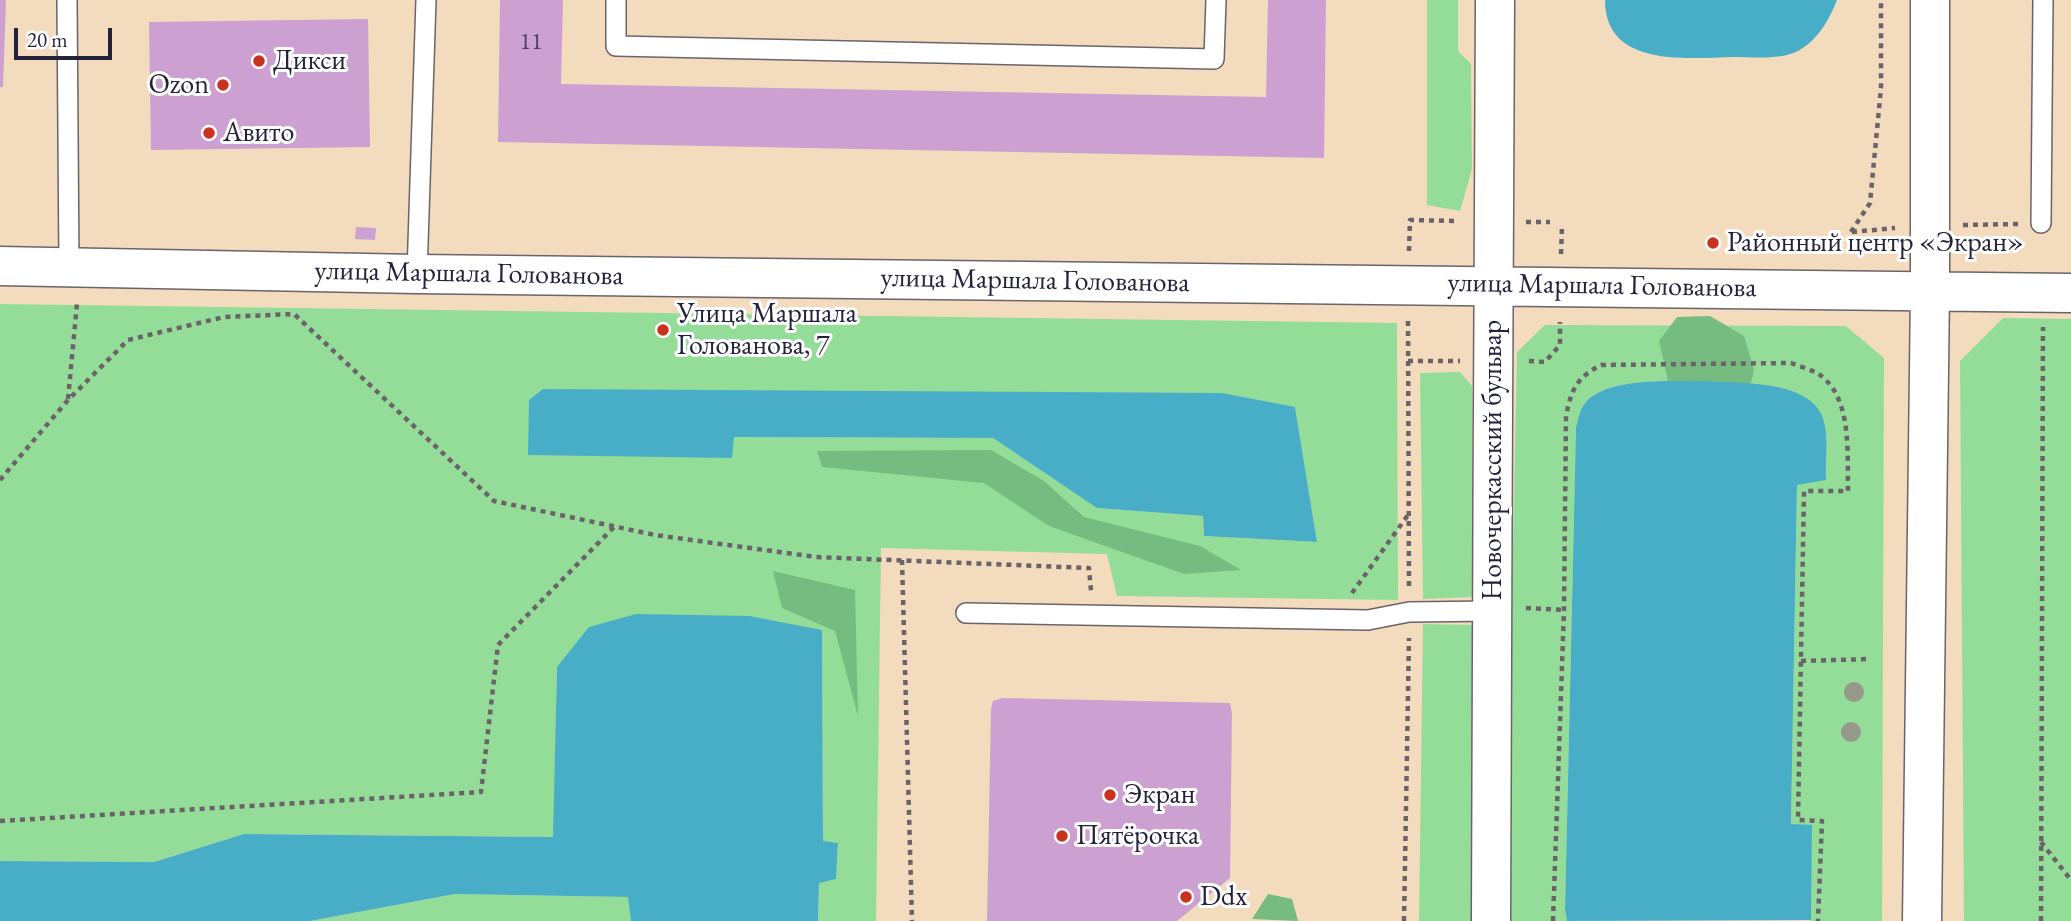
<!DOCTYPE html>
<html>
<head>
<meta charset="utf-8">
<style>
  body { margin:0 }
  #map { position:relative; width:2071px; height:921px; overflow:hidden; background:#f3dcbe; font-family:"EB Garamond",serif }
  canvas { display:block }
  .scale { position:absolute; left:14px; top:28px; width:98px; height:32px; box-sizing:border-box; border:4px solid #22223b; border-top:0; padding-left:9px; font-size:21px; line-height:24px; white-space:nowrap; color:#22223b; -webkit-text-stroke:5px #fff; paint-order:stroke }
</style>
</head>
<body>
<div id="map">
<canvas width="2071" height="921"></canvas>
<div class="scale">20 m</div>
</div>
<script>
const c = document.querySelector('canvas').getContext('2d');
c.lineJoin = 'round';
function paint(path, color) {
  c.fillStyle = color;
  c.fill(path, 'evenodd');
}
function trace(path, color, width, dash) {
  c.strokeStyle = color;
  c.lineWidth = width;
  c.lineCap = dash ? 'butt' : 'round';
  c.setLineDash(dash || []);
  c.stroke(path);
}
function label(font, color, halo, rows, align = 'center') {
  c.font = font + ' "EB Garamond",serif';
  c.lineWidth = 6;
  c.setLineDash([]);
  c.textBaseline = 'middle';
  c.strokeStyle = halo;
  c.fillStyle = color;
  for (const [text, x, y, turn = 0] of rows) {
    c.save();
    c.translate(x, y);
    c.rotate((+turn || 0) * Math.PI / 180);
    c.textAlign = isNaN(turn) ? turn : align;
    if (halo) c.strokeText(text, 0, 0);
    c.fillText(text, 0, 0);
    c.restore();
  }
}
paint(new Path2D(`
  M1427,0h31v51l13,13 1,105 -12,42 -33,-6z
  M0,304l1397,19 1,277 -281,-4 -10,-42 -226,-6 -5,373h-58l1,-39 17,-3 2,-36 -15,-1 -1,-212 -265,37 -3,170 -310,-3 -90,28 -154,-1zM543,389l752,18 22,135 -113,-6 -1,-20 -105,-8 -105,-70 -260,-1 -2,21z
  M2003,318l68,1v602h-107l-4,-560z
  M1545,325l301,1 38,32 -2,563h-72l2,-95 -21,-1 6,-340 -93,-104c-32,1 -102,-5 -121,25 -4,6 -5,15 -7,21l-11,482 2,12h-62l12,-569z
  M1460,372l12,14 2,211 -51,2 -3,-226z
  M1423,624l51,1 -3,296h-52z
  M455,894l174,3 2,24h-321z`), '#93dd99');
paint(new Path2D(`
  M1710,316l34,20 10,34 -6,25 -77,-1 -12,-53 18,-24z
  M991,450l53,31 40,36 116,29 41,24 -57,4 -135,-48 -65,-43 -162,-16 -5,-16z
  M773,571l82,19 3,126 -23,-85 -53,-23z
  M1268,894l24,5 6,22 -46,-2z`), '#76bc81');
paint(new Path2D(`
  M1605,0h232c-8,20 -19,40 -39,51 -18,9 -44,6 -64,6 -47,1 -129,11 -129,-57z
  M1704,381c36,3 114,-3 121,45 3,17 0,37 1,54l-29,5 -6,339 21,1 -1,95 -244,1 -2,-12 11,-482c2,-6 3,-15 7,-21 19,-30 89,-24 121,-25z
  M543,389l679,4 73,14 22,135 -113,-6 -1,-20 -106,-8 -104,-70 -259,-1 -2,21 -204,-3 1,-55z
  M636,614l113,2 73,14 1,211 15,2 -2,36 -17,4 -1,38h-187l-3,-24 -173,-3 -145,27h-310v-60l154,1 90,-28 309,3 4,-170 32,-40z`), '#48aec7');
paint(new Path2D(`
  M0,0h6l-3,87h-3z
  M500,0h63l-2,84 705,13 2,-97h58l-2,158 -826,-16z
  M368,19l2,128 -219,3 -2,-128z
  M356,227l20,1 -1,12 -20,-1z
  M1002,698l228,5 2,10 -2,165 -53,43h-190l4,-213 2,-7z`), '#cca1d1');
const lane = new Path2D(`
  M67,0l2,267
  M616,0v46l598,13 2,-59
  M2041,223l2,-223
  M417,274l9,-274
  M966,613l402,7 41,-8 85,-1`);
const secondary = new Path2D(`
  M0,266l417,8 1654,19
  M1491,921c3,-307 0,-614 4,-921
  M1922,921l8,-630v-291`);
trace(lane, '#6b6369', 22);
trace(secondary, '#6b6369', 41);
trace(new Path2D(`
  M1526,222h24
  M1963,225l55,-1
  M1851,232l19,-29 11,-115v-88
  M1852,232l43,-4
  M1409,251l1,-31 48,1
  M1561,254l1,-27
  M1408,321l1,267
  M1408,361h52
  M1529,361l16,1 15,-17v-23
  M68,399l9,-95
  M0,480l68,-80 60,-60 96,-23 70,-3 200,187 161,34 161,22 273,11 2,23
  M902,560l10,361
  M1352,593l56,-78
  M1526,608l38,2
  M1801,661l68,-2
  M0,821l481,-29 17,-147 117,-119
  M2041,842l30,38
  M1404,921l5,-283
  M1553,921l11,-311 2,-194c5,-26 11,-39 35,-51l190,-2c8,3 18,6 26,10 36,22 30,81 31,118h-44l-6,329 24,1 -4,100
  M2041,921l2,-594`), '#6b6369', 4.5, [5, 5]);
trace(lane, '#fff', 19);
trace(secondary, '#fff', 38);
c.fillStyle = '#969988';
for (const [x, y] of [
  [1854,692],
  [1851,732]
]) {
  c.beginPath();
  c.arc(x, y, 10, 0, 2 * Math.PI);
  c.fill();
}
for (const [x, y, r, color] of [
  [259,61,7,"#c8321e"],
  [223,85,7,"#c8321e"],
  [209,133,7,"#c8321e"],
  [1713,243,7,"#c8321e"],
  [663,330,7,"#c8321e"],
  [1110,795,7,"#c8321e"],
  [1062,836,7,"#c8321e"],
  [1186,897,7,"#c8321e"]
]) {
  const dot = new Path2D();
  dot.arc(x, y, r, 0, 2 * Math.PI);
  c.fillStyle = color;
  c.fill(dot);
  trace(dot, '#fff', 2.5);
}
label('24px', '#4c4260', null, [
  ["11",531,42]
]);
label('28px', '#22223b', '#fff', [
  ["Дикси",273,61],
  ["Ozon",209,85,"right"],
  ["Авито",223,133],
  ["Районный центр «Экран»",1727,243],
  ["Улица Маршала",677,314],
  ["Голованова, 7",677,346],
  ["Экран",1124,795],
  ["Пятёрочка",1076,836],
  ["Ddx",1200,897]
], 'left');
label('28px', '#22223b', '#fff', [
  ["улица Маршала Голованова",469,274,1],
  ["улица Маршала Голованова",1035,281,1],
  ["улица Маршала Голованова",1602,286,1],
  ["Новочеркасский бульвар",1493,460,-90]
]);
</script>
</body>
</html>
